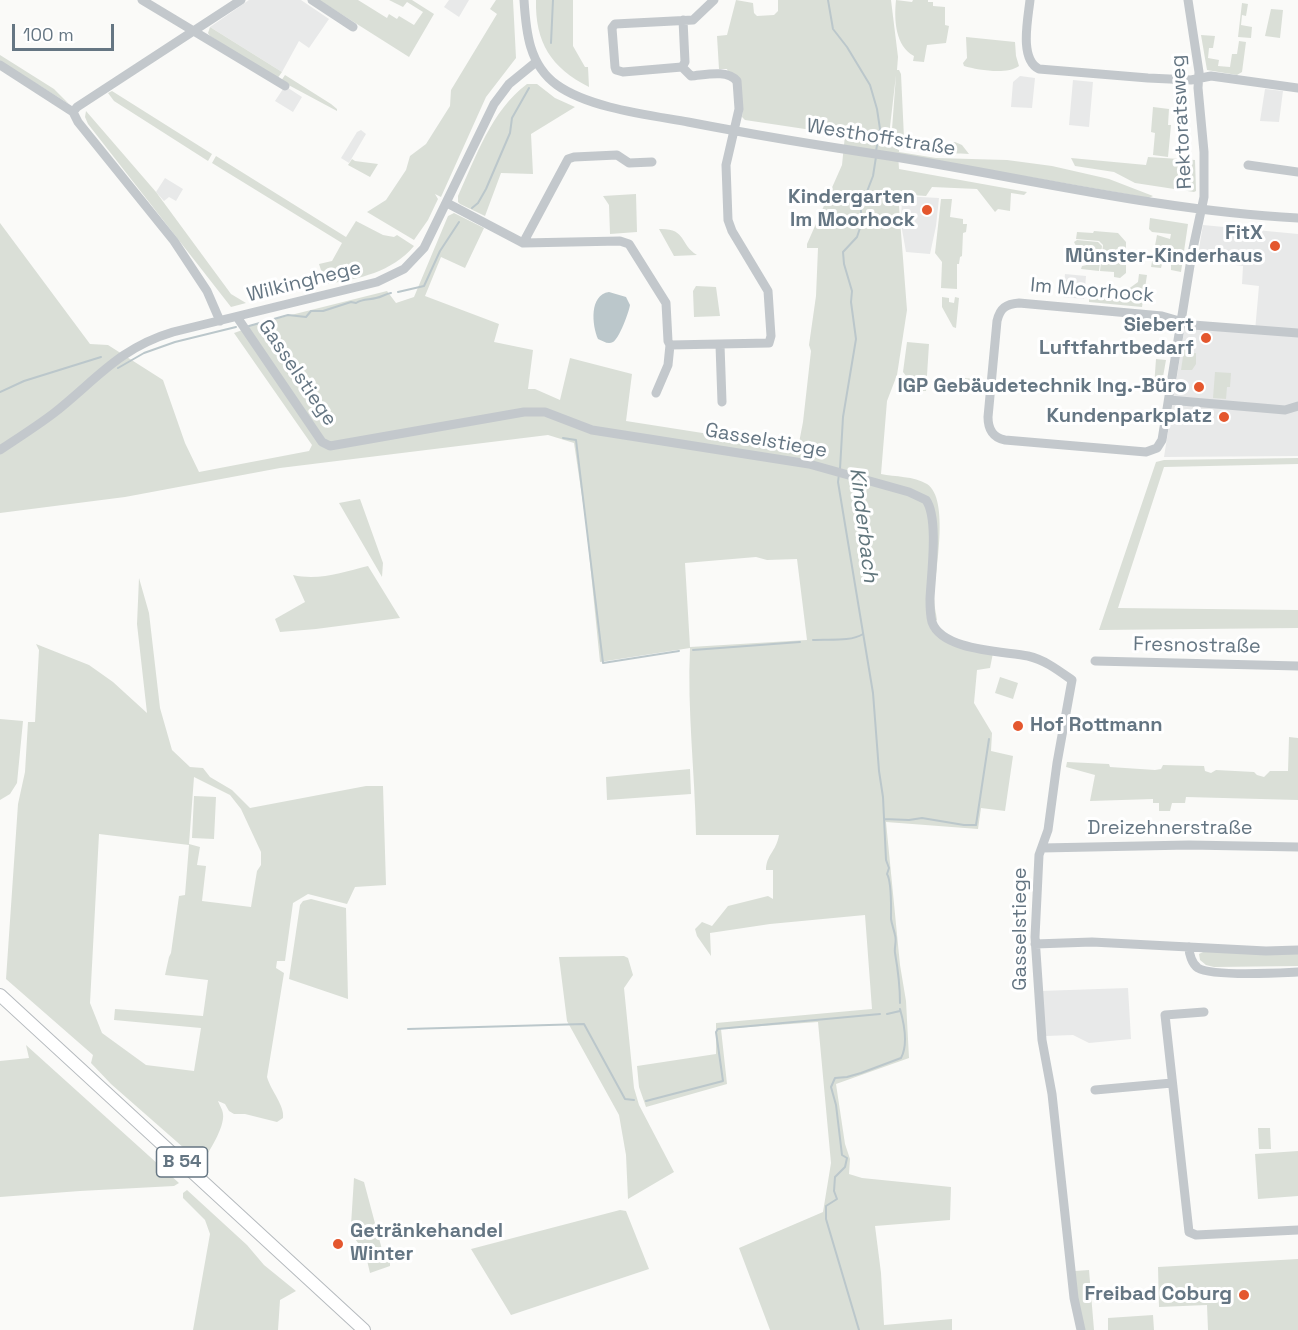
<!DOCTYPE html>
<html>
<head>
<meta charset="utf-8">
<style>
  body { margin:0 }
  #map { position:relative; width:1298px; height:1330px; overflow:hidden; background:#fafaf8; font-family:"Space Grotesk",sans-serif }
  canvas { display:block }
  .scale { position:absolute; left:12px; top:24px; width:102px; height:27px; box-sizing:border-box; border:3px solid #657683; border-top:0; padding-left:8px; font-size:18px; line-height:21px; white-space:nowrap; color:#657683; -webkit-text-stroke:4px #fff; paint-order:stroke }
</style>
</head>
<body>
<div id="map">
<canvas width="1298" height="1330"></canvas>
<div class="scale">100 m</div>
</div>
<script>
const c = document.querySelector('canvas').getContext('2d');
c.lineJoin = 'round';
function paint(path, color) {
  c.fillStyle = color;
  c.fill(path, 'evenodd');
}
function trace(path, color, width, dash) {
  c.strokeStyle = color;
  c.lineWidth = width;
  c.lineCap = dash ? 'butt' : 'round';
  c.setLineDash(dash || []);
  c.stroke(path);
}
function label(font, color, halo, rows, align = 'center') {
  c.font = font + ' "Space Grotesk",sans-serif';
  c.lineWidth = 6;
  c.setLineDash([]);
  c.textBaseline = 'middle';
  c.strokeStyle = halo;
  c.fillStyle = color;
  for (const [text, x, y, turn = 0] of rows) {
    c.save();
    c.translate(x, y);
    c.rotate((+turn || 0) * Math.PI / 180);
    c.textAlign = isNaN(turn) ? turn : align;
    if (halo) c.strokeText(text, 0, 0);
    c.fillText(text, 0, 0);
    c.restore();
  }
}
paint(new Path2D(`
  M249,0h52l28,19 -20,29 -10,-7 -17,31 -72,-45z
  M449,0h20l-10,17 -15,-10z
  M1020,76l15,2 -3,30 -21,-1 2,-25z
  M1073,80l20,2 -4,45 -20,-2z
  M285,86l17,11 -9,15 -18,-11z
  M1265,89l18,2 -4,31 -19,-1z
  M361,130l5,4 -17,29 -8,-5 16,-26z
  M165,178l18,11 -7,12 -7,-4 -5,4 -8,-9z
  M902,196l37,2 -3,28 -6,28 -24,-2 -5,-28z
  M1203,225l95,9v222l-134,1 21,-131 70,5 4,-45 -17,-2 1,-18 -46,-6z
  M1065,274l21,2 -2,23 -21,-2z
  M1128,988l3,51 -42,4 -16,-8 -27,1 -6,-45z`), '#e8e9e9');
paint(new Path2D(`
  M319,0h39l29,18 2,-4 8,5 2,-3 15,9 9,-13 -16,-10 -4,5 -14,-7h23l22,14 -25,43z
  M496,0h17l3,58 -30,39 -45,100 -6,-3 3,5 -10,21 -14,20 -47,-28 19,-12 20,-30 4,-14 16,-12 24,-38 1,-16 46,-76 -7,-5z
  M536,0h37v46l12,21h3l1,20c-38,-19 -54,-45 -53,-87z
  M736,0l17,3 1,10 3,3 17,-1 4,-4v-11h113l7,57 -1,13h2l2,4 3,64 22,6 29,-2 7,3 7,9c-17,-1 -66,-1 -78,-11l5,-68 -8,69 11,6v2l37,6 71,2 45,6 57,13 44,17 -4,2 -251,-44 1,15 128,23 -3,3 -13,-2 -1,18 -12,-2 -3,3 -18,-23 -45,-2 -6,9 -28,-2 9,116 -10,65 -10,26 -6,73c14,3 33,2 46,10 23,15 8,88 7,113 0,8 2,16 3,23l-8,6c13,22 41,23 64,27l-3,15 -13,2 -3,33 18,30 -1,18 22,5 -8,55 -24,-3 -3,21 -92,-7 14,143 6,36 3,57 -73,26 9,60 5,15 -1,15 13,4 89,9 -1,33 -75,6 6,47 3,52 68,-6v11h-182l-31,-82 84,-36 8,-49 -13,-141 -97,7 6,55 -81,23 -7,-20 -2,-21 79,-12v-31l156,-14 -7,-94 -95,9 -60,9 1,23 -14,-20 -2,-7 7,-7 10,4 16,-20 40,-10 5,3v-29h-7c0,-15 10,-18 13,-35h-83c-1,-62 -9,-125 -6,-187l-90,14 -14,-139 -12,-80 -26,-8 -268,33 -155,29 -125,16v-290l90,121 18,1 55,35 22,63 14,29 110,-21 3,-6 -78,-112 14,-5 -1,-2 140,-35 9,12 18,-6 34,-81 6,-3 30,15 -19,40 -24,-11 -16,39 74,28 -5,18 39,8 -5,39h7l25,11 10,-42 62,16 -6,47 172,27 5,-26 8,-71 -2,-6 7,-49 2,-48h-11v-4l35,-79 3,-30 -100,-15 -3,-3 1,-8 -16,-40h-8l-2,-33 10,-1zM756,557l11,3 30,-1 10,81 -117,7 -5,-84z
  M896,0l16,2 1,-2h15v2h5v4l12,1v18l4,1 -3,17 -19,2 -3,17 -11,-1 1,-5c-19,-10 -20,-37 -18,-56z
  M1242,3l6,1 -2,12 -4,-1 -1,10 11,2 -1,11 -13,-1z
  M1271,9l12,1 -3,28 -15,-2z
  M210,27l72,45 -5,7 -67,-43 -2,-3z
  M1201,35l14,1 -2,12h-4l-1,10 11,2 -1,6 12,1 2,-13h5l2,-13 7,1 -4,30 -5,3 -30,-5z
  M966,37l49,5 1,14 3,10c-12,9 -41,4 -55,0l-1,-3 4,-5z
  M0,55l54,34 15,15 -69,-43z
  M285,75l46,29 6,5v2l-56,-30z
  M527,84h10l18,14 20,9 -44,27 2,40 -32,-1 -16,43 -25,-12 -2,-2v-6c18,-39 33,-85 69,-112z
  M112,91l100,63 -4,7 -94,-60 -6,-8z
  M1153,107l16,2 -1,16h3l-3,32 -15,-2 2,-22 -4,-1z
  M86,111l70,81 75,102 15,9 -15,4 -143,-183 -3,-7z
  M216,156l130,81 10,-16 27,14 11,2 3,-2 17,11c-22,26 -55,33 -87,38l-2,-2 -6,-18 13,-3 10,-18 -130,-80z
  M1148,157l47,3 1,31 -2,1 -59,-9 -21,-11 -39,-6 -4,-8 75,7z
  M352,159l3,2 23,3 -8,13 -22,-12z
  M636,194l1,38 -27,2 -1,-29 -6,-9z
  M941,199h11l-2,18 13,2v5h4l-1,8 -3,1 -1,23 -2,1 -1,7h-2v25l-16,-1 1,-26 -7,-9z
  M1150,218l38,6 -7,48 -10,-2v-5l-9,-1 -1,4 -10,-1 6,-32 13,4 1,-5 -19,-2 -3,-3z
  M659,229c28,-1 20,15 38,26l-23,1z
  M1094,231l24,2 8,9v31l-6,5 -6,-1v-5l-14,-1 3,-26 -4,-4 -23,-2 1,-7 16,1z
  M1077,240l21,2 4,4 -3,25 -18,-2 1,-3 9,-2 -16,-1 -2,-3 1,-13 2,-1 -2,-4z
  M1139,274l8,1 -5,32 -53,-5v-8l32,3 1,-7h5l11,-8z
  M696,286l20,1 4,29 -26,1 -1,-26z
  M942,297l7,1v4l5,1 1,-6 4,1 -3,30 -3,-1 -11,-20z
  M907,342l22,2 -3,47h-8l-15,-19z
  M1184,350h3l2,4 7,-1v11l-4,6h-11z
  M1156,359l10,1 -5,28 -7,-1z
  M1215,372l16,1 -1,14h-3l-1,12 -13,-1z
  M962,378l16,1 -1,14h-15z
  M1298,458v6l-134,3 -46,141 180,2v18l-199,2 57,-168 8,-2z
  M360,499l23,64 -1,14 -43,-74z
  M368,566l32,52 -84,11 -36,3 -5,-13 30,-17 -12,-27c26,6 50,-3 75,-9z
  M139,578l10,35 11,95 12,42 18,17 13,1 7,9 22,13 18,18 116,-22h17l3,99 -31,2 -8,17 -39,-10 -15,9 -8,58h-8l-1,7 8,5 -17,104c4,14 18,29 16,41l-6,4 -32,-8h-11l-5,-3 -4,-7 -7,-3c1,3 5,9 5,13 2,13 -15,40 -22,49l-90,-79 -20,-21 2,-8 -87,-76 12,-175 7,-32 3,-50h7l4,-72 -3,-6 53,21 24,17 34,31 -10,-89zM194,777l36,18 11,14 20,43v13l-4,6 -6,36 -49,-6 4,-35 -9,-1 3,-18 -11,-3zM99,834l90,11 -4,50 -6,1 -8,57 -2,4 -4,18 43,5 -5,36 -88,-7 -1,11 87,8 -7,43 -48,-6 -44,-32 -12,-30z
  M1000,677l18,6 -5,16 -18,-6z
  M0,719l23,2 -6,62 -7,11 -10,6z
  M1289,737l9,1v62l-112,-3 -1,6h-13l-2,8h-11v-8h-6v-4l-63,2 5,-26 -29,-8 1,-5 42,2 1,3 45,3 6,-1 2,-4 41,1 1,5 6,2 5,-3 38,2 3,3 7,2 6,-6h18z
  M690,769l1,25 -84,6 -1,-23z
  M194,796l22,1 -2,42 -22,-1z
  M311,899l35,9 2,91 -59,-20 11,-74 3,-4z
  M1203,952h95v14l-84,1 -8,-2 -6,-5 -1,-6z
  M624,956l4,2 5,17 -9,13 10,100 5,17 35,67 -46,27 -2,-44 -7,-40 -52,-94 -8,-64z
  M26,1045l153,138 -5,3 -94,5 -80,6v-136l29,-3z
  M1258,1128h12l1,21h-12z
  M1298,1151v45l-40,3 -3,-45z
  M354,1178l10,4 20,75h6v9l-20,7 -5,-21 -10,-13 -4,-14z
  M187,1190l60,55 17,20 32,26 -16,9 -2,30h-85l17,-96 -5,-14 -22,-22v-5z
  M620,1210l6,1 23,58 -138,46 -40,-66z
  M1298,1259v71h-90l-1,-25 -48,2 -1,-40z
  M1089,1270l5,60h-9l-8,-35 -2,-24z
  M1153,1315l1,15h-46v-12z`), '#dadfd7');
paint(new Path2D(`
  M609,292l17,5 4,8c-1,7 -11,34 -17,37 -5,3 -10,-1 -15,-3 -6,-14 -9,-44 11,-47z`), '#bbc7cb');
trace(new Path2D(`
  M828,0l5,29 14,18 23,38 7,24 3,20 -4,22
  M551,43l2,-43
  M472,208l6,-5 8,-14 24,-56 2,-15 17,-30
  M398,292l26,-6 16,-35 19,-29
  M249,326l39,-11 18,2 5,-6h12l28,-9 5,1c7,-5 14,-3 20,-5 6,-1 9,-4 15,-5
  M118,368l26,-15 31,-11 61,-15
  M0,392l24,-11 77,-24
  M563,438l13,2 27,223 76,-12
  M840,469l3,-52 13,-78 -5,-37 1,-11 -8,-27 -1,-12 14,-15 4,-12v-18l12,-31 3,-19
  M839,474l-1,8 35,211 6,78 4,26 3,63 3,8 -2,6c5,8 4,35 4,45 1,6 3,11 4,16 2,6 -1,12 0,18 3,17 5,34 5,50
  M813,640c15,-1 38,2 50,-6
  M693,650l107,-8
  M884,819l25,1 13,-2 42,7h12l13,-86
  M887,1014l13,-3
  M408,1029l176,-5 41,75 9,1
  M646,1101l77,-20 -7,-49 2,-3 162,-15
  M859,1330l-33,-111v-13l11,-7 -3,-8 1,-14 10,-10 2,-9 -5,-3 -6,-50 -5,-18 4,-9 12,-1 14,-4 40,-15c7,-13 3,-35 -1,-49`), '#bbc7cb', 2);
const major = new Path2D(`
  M0,995l364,335`);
trace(major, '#b5babe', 14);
trace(new Path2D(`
  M142,0l143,86
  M312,0l41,27
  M524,0c2,32 5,65 33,85 32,23 92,30 131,37 67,13 134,24 201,34 136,22 272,55 409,62
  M1030,0c-2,19 -11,59 9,69l109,9 43,2 20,-4 87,12
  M1188,0l11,72 -1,16 6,64v45l-12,56 -30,187 -5,8 -11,4 -141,-12c-12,-2 -17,-11 -17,-23l9,-96c3,-13 9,-17 22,-18l143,13 31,9 105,8
  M0,65l73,47 5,10 96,119 33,50 13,30
  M682,67l3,-5 -2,-42
  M73,112l4,-5 164,-107
  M1248,165l50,7
  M447,203l76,40 97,-2 9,3 37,59 2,38 2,4 99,-2 2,-7 -3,-45 -36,-60 -4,-11 -2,-55 13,-56 -2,-28c-10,-12 -32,-6 -46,-5l-9,-9 -59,5 -7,-2 -1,-3 -3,-39 3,-4 78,-4 21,-20
  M523,243l45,-84 6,-2 43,-2 12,8 23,-1
  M237,317l85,125 8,4 194,-34h21l47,18 217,34 100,28 17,8c13,18 5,76 4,99 0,7 0,16 2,23 10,29 71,29 96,34 17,4 30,14 44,24l-15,83 -9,67 -9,25 -4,82 7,103 10,54 22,204 7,32
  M720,345l2,57
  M656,393l12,-28 2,-20
  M1169,400l116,10 13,-4
  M0,450c18,-12 37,-24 54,-37 42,-33 65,-65 119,-81l204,-50 27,-13 20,-21 70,-144 15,-20 27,-22
  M1095,661l203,5
  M1042,848l147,-3 109,2
  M1035,944l57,-2 174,9 32,-1
  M1189,947c0,7 3,17 9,21 15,9 80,5 100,4
  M1204,1012l-39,3 24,217 7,3 102,-5
  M1095,1090l77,-7`), '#c3c8cc', 9);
trace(major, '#fff', 12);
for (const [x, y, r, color] of [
  [927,210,6,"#e4572e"],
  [1275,246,6,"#e4572e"],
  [1206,338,6,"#e4572e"],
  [1199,387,6,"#e4572e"],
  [1224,417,6,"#e4572e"],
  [1018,726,6,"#e4572e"],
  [338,1244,6,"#e4572e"],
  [1244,1295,6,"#e4572e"]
]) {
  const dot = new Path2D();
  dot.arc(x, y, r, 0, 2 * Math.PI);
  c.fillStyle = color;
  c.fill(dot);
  trace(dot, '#fff', 2);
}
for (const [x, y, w] of [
  [182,1162,51]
]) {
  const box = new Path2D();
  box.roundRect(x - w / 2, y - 15, w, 30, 4.5);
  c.fillStyle = '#fff';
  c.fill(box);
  trace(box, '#657683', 1.5);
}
label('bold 18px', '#657683', null, [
  ["B 54",182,1162]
]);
label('20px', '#657683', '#fff', [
  ["Rektoratsweg",1182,122,-93],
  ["Westhoffstraße",881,138,9],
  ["Wilkinghege",304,282,-14],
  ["Im Moorhock",1092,291,5],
  ["Gasselstiege",297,373,56],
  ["Gasselstiege",766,441,10],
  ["Fresnostraße",1197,646,1],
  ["Dreizehnerstraße",1170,829],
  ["Gasselstiege",1021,929,-90]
]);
label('bold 20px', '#657683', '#fff', [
  ["Kindergarten",915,198],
  ["Im Moorhock",915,221],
  ["FitX",1263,234],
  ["Münster-Kinderhaus",1263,257],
  ["Siebert",1194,326],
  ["Luftfahrtbedarf",1194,349],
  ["IGP Gebäudetechnik Ing.-Büro",1187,387],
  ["Kundenparkplatz",1212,417],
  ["Hof Rottmann",1030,726,"left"],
  ["Getränkehandel",350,1232,"left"],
  ["Winter",350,1255,"left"],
  ["Freibad Coburg",1232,1295]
], 'right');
label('italic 21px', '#60757c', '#fff', [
  ["Kinderbach",863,525,83]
]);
</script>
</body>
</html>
